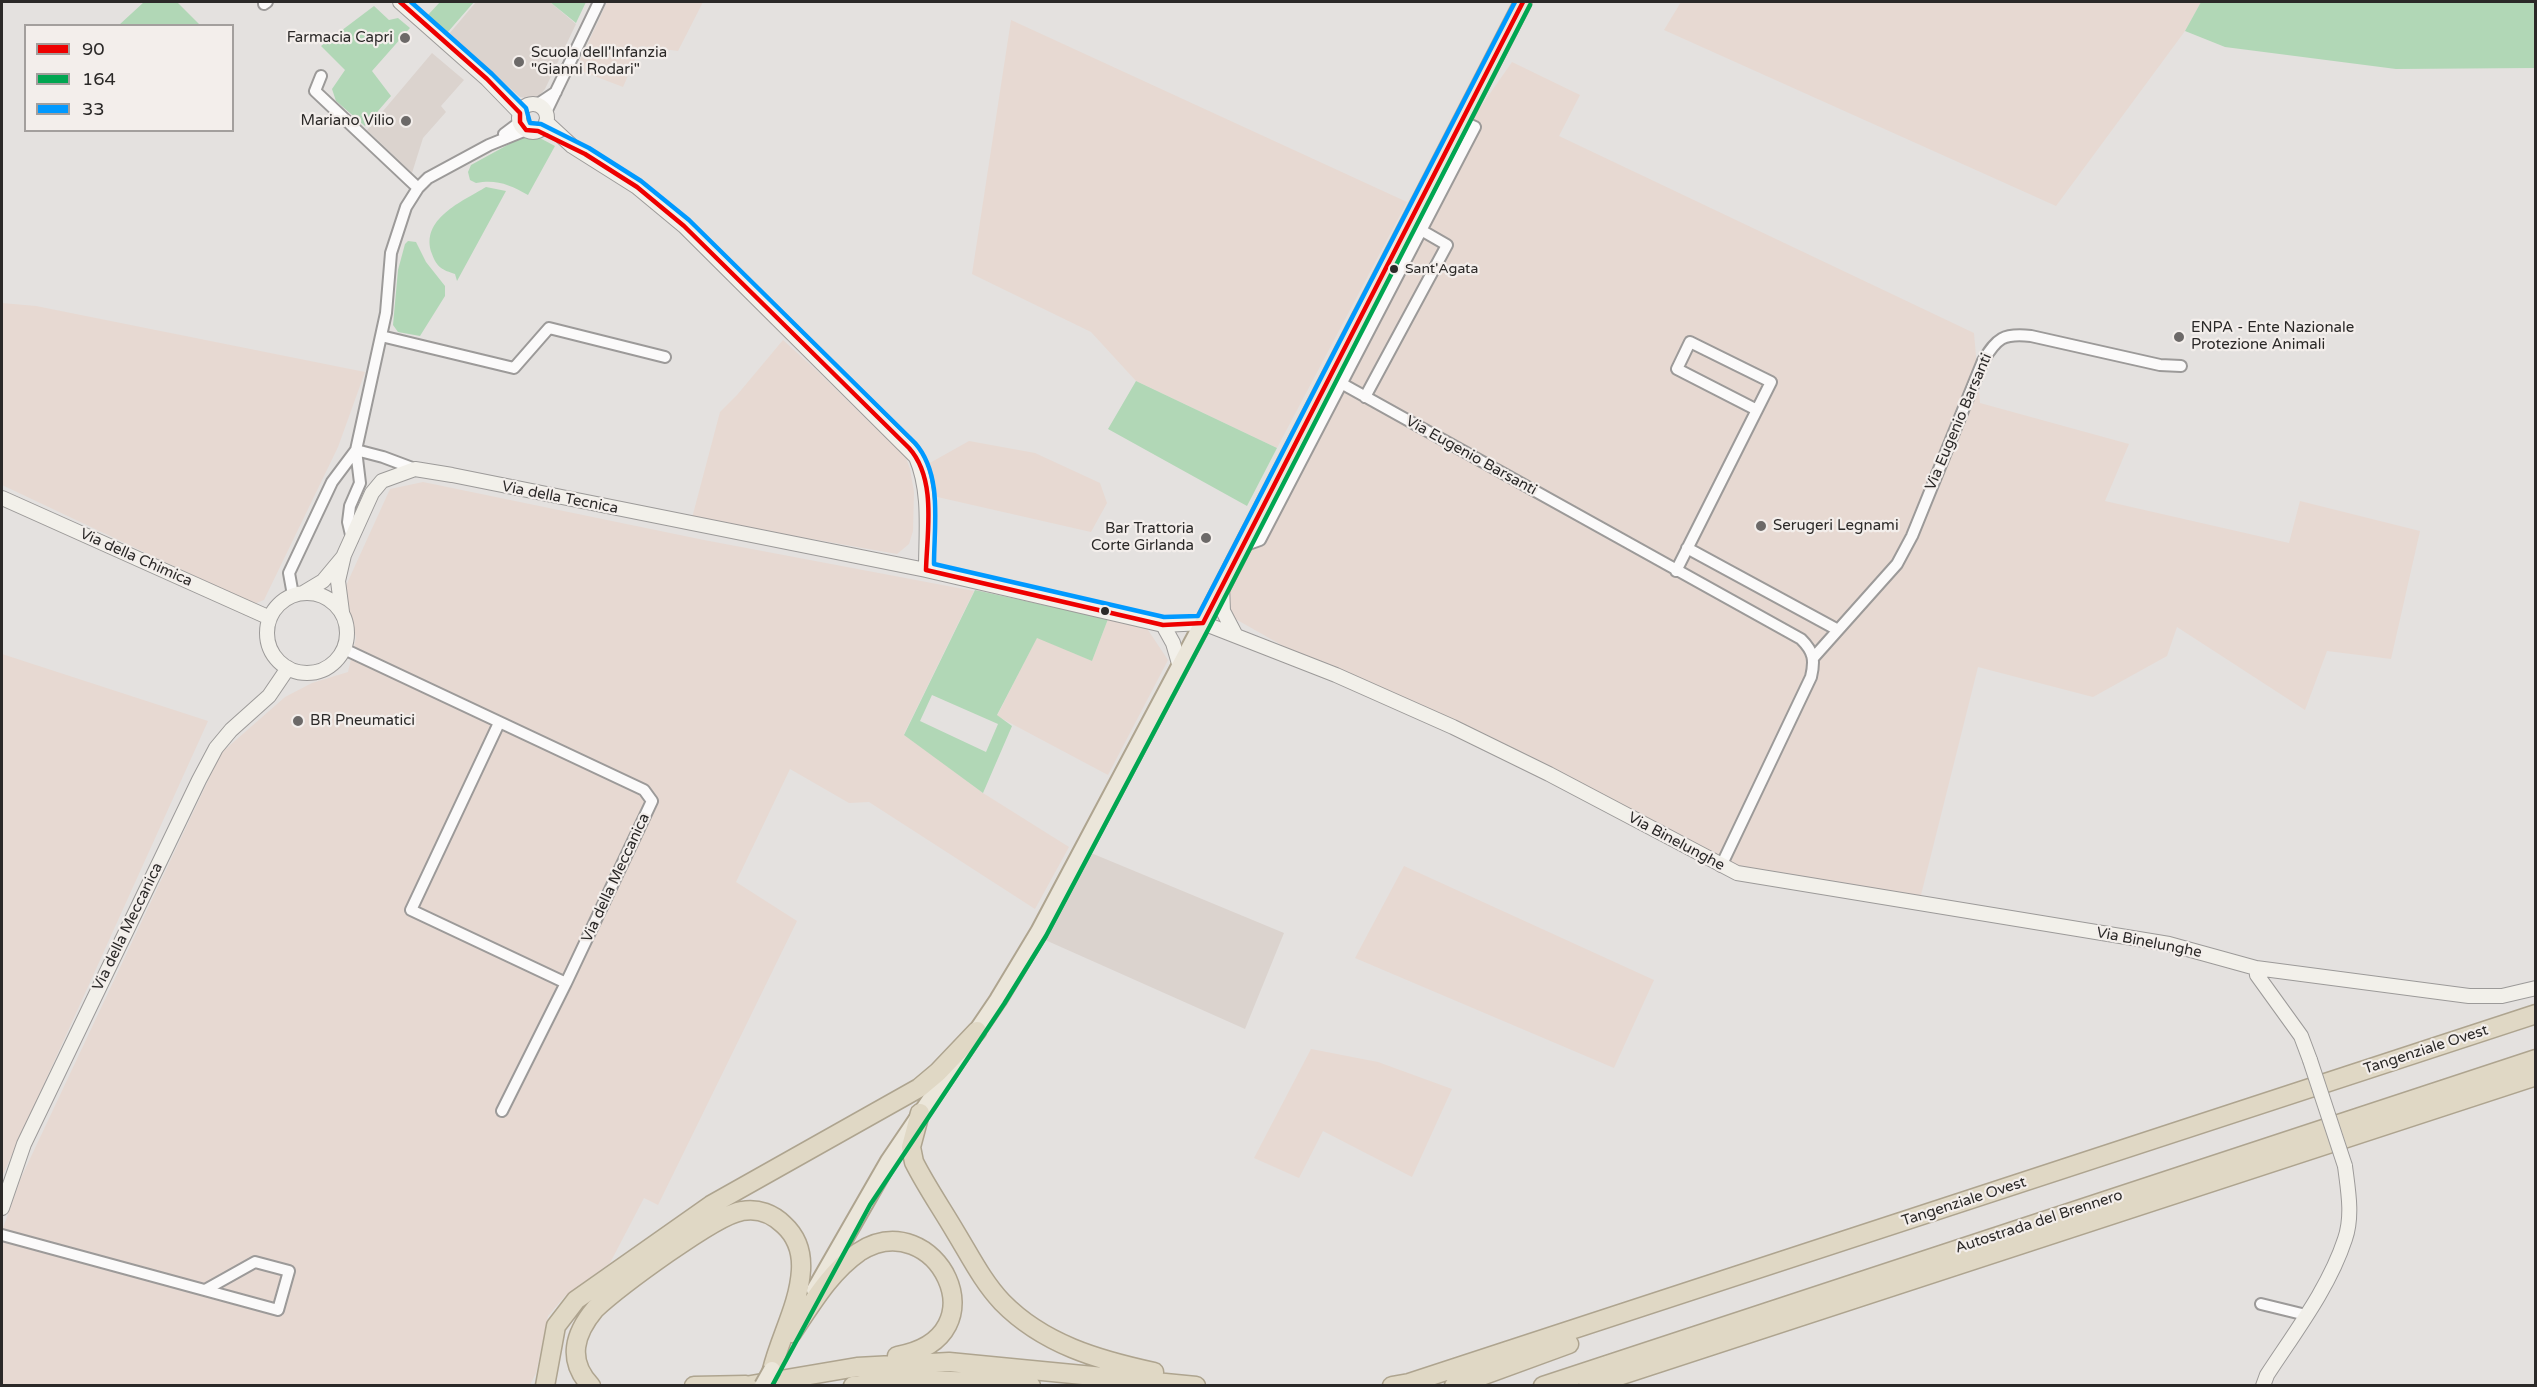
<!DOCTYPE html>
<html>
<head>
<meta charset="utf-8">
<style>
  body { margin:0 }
  #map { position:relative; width:2537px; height:1387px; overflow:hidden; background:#e4e1df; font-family:"Varela Round",sans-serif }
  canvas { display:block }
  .frame { position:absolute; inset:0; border:3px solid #2b2928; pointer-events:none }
  .legend { position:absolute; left:24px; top:24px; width:210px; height:108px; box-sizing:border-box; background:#f3eeeb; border:2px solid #a39f9d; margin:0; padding:8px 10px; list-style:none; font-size:18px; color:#2b2928 }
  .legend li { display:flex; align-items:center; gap:12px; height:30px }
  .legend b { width:30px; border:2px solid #a39f9d }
</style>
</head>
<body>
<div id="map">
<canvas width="2537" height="1387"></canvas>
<div class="frame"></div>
<ul class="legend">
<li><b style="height:8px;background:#e00"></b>90</li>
<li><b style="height:8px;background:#00a651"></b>164</li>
<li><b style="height:8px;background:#09f"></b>33</li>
</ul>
</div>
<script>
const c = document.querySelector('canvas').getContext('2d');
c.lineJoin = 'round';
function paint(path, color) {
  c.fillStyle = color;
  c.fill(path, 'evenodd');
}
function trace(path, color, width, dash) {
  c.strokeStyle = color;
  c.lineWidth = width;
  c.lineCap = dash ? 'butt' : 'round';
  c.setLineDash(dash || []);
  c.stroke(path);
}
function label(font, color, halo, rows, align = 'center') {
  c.font = font + ' "Varela Round",sans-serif';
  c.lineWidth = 4.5;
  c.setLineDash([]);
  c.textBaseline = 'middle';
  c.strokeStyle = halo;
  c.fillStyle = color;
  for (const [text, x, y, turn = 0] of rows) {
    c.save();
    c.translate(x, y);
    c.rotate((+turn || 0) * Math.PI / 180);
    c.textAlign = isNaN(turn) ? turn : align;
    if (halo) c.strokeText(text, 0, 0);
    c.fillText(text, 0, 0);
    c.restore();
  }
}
paint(new Path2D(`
  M476,2h74l26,22 -31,65 -6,7 -6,3 -13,-2 -71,-63z
  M432,53l32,27 -23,26 5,6 -23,26 -11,35 -45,-43z
  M1091,853l193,80 -39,96 -202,-90z`), '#dbd3ce');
paint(new Path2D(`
  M607,2h96l-25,49 -37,-5 -18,41 -47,-18z
  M1681,2h520l-16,29 -129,175 -392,-176z
  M1011,20l396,182 -130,246 -141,-67 -45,-49 -119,-58z
  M1512,62l68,33 -21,41 415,197 6,70 149,41 -24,57 184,42 11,-42 120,30 -29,128 -64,-8 -22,59 -128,-83 -10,29 -74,41 -115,-30 -58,232 -190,-33 -431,-211 -67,-38 -4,-11 1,-14 37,-76 204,-394z
  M2,303l34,3 329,66 -27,75 -74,153 -10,4 -252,-119z
  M783,340l32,29 91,89 4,11 4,23 -1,39 -4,13 -12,10 -205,-36 28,-106 17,-17z
  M969,441l66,12 65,30 7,20 -16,29 -158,-36 -5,-32z
  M423,482l281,58 270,51 -70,143 79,59 86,54 -34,62 -166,-107 -20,1 -59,-34 -54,113 61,39 -139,284 -14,-7 -34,65 -45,33 -17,20 -12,57 -6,12 -528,1v-155l18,-51 201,-427 64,-56 27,-14 36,-11 8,-34 -12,-48 46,-101z
  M1108,619l38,8 22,33 -60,115 -111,-59 40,-79 55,24z
  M2,654l206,67 -206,456z
  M1404,866l250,114 -40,88 -259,-110z
  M1311,1049l67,13 74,27 -40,88 -89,-46 -24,47 -45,-20z`), '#e7d9d2');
paint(new Path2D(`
  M144,2h33l23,23h-81z
  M440,2h34l-27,31 -20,-17z
  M550,2h36l-10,21z
  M2201,2h334v66l-139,1 -171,-22 -40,-16z
  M374,6l15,14 9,-2 12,10 -38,43 19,25 -26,30 -29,-25 -4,-12 13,-19 -24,-24z
  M536,136l19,10 -27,49c-18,-10 -31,-16 -52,-12l-6,-3 -2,-8 3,-7 51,-28z
  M486,187l20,4 -49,90 -2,-7c-12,-4 -18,-6 -23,-20 -13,-35 31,-53 54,-67z
  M408,241l8,1 10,20 19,24v10l-25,40 -22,-4 -5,-7 5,-55 7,-26z
  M1136,381l141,67 -30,58 -139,-77z
  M975,590l133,29 -16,42 -55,-23 -40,77 15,11 -29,67 -79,-58zM932,695l66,29 -12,28 -66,-31z`), '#b1d7b6');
const street = new Path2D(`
  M264,4l3,-2
  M321,76l-6,15 103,97
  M538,104l18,-12
  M546,112l53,-110
  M504,134l16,-12
  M381,336l133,32 35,-40 116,29
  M1330,377l471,262c13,13 14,21 10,38l-90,189
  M1365,397l82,-152 -26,-15
  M356,450l27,7 32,12
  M352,539l-4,-17 2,-16 10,-23 -4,-33 30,-137 5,-60 15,-46 12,-19 10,-10 61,-33 37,-15
  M1243,546l17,-6 215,-413 -13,-6
  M1687,548l151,82
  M1676,571l95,-189 -81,-40 -13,27 80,41
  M293,595l-4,-22 43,-91 24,-32
  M344,649l300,141 8,11 -86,182 -64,128
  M1814,657l83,-93 15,-28 71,-175c14,-23 20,-28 48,-25l129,29 21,1
  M499,723l-88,187 155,73
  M2,1235l276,75 11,-39 -34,-9 -50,28
  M2261,1304l45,11`);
const secondary = new Path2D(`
  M400,2l87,77 33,34
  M519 118a14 14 0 1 1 28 0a14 14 0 1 1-28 0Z
  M546,122l26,24 65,41 47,39 232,231c15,35 10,76 10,113
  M2,498l268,120
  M1222,585l1,26 12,23
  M303,593l20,-12 20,-24
  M267 633a40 40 0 1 1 80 0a40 40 0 1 1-80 0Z
  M342,612l-4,-31 6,-26 28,-62 10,-12 33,-12 37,6 474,95 237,55 40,-2 133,52 117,52 96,47 188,99 432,71 87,24 213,28h33l34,-8
  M1163,625l10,18 7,24
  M2256,968l1,7 44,61 9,24
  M2,1208l22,-64 175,-364 17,-32 15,-18 38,-34 19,-28
  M2263,1386l4,-11c28,-43 62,-87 78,-136 8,-23 3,-49 0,-73`);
const primary = new Path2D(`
  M815,1290l74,-129 109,-161 41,-68 164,-309 320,-621`);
const highway = new Path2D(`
  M920,1113l-9,34 3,15c12,24 28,47 42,71 14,23 27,49 46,69 41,42 96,58 152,70
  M792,1333c19,-28 38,-61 67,-81 76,-49 146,85 38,104
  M545,1386l11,-60 20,-26 135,-95 208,-117 19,-16 39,-41
  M591,1386c-25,-26 -16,-53 4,-77 24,-22 120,-94 147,-98 16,-3 31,3 42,14 13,12 18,27 17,45 -2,35 -21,67 -29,100
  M694,1386l52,-1
  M745,1386l112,-19 92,-5 247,24
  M853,1386c60,-9 118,-5 178,0
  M1392,1386l17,-3 1127,-369
  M1454,1386l115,-42
  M1543,1386l993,-327
  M1588,1386l948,-310`);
trace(street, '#9c9a99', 14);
trace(secondary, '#9c9a99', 16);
trace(primary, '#aea48f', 20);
trace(highway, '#aea48f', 21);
trace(street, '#fbfafa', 10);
trace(secondary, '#f2f0ea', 14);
trace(primary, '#ebe6da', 16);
trace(highway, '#e0d8c5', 18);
const secondaryBridge = new Path2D(`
  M2310,1060l35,106`);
const primaryBridge = new Path2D(`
  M763,1386l9,-16`);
trace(secondaryBridge, '#9c9a99', 16, []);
trace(primaryBridge, '#aea48f', 20, []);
trace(secondaryBridge, '#f2f0ea', 14);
trace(primaryBridge, '#ebe6da', 16);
trace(new Path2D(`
  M400,2l87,77 33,34v9l6,8 12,1 47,23 52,33 47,39 225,222c28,31 18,84 17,122
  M926,570l237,55 40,-2
  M1203,623l320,-621`), '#e00', 4.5);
trace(new Path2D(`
  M772,1386l98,-181 134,-201 42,-68 164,-310 320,-621`), '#00a651', 4.5);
trace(new Path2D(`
  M411,2l81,72 34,34 4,15 11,1 48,24 52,33 48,39 226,223c28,32 19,82 19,121l230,53 34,-1 317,-614`), '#09f', 4.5);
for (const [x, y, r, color] of [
  [405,38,6,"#6c6968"],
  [519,62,6,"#6c6968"],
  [406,121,6,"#6c6968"],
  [1394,269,5,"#2b2928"],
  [2179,337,6,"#6c6968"],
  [1761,526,6,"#6c6968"],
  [1206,538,6,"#6c6968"],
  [1105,611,5,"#2b2928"],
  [298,721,6,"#6c6968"]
]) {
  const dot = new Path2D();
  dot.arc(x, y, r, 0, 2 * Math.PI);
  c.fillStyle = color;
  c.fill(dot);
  trace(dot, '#f3eeeb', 2);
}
label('14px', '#2b2928', '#f3eeeb', [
  ["Sant'Agata",1405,269]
], 'left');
label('15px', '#2b2928', '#f3eeeb', [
  ["Farmacia Capri",393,38,"right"],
  ["Scuola dell'Infanzia",531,53],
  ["\"Gianni Rodari\"",531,70],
  ["Mariano Vilio",394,121,"right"],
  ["ENPA - Ente Nazionale",2191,328],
  ["Protezione Animali",2191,345],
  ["Serugeri Legnami",1773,526],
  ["Bar Trattoria",1194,529,"right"],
  ["Corte Girlanda",1194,546,"right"],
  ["BR Pneumatici",310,721]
], 'left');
label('15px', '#2b2928', '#f3eeeb', [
  ["Via Eugenio Barsanti",1959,422,-67],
  ["Via Eugenio Barsanti",1471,456,29],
  ["Via della Tecnica",560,498,11],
  ["Via della Chimica",136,558,24],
  ["Via Binelunghe",1676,842,28],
  ["Via della Meccanica",616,878,-65],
  ["Via della Meccanica",128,927,-64],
  ["Via Binelunghe",2149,943,11],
  ["Tangenziale Ovest",2426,1050,-18],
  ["Tangenziale Ovest",1964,1202,-18],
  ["Autostrada del Brennero",2039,1222,-18]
]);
</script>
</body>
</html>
